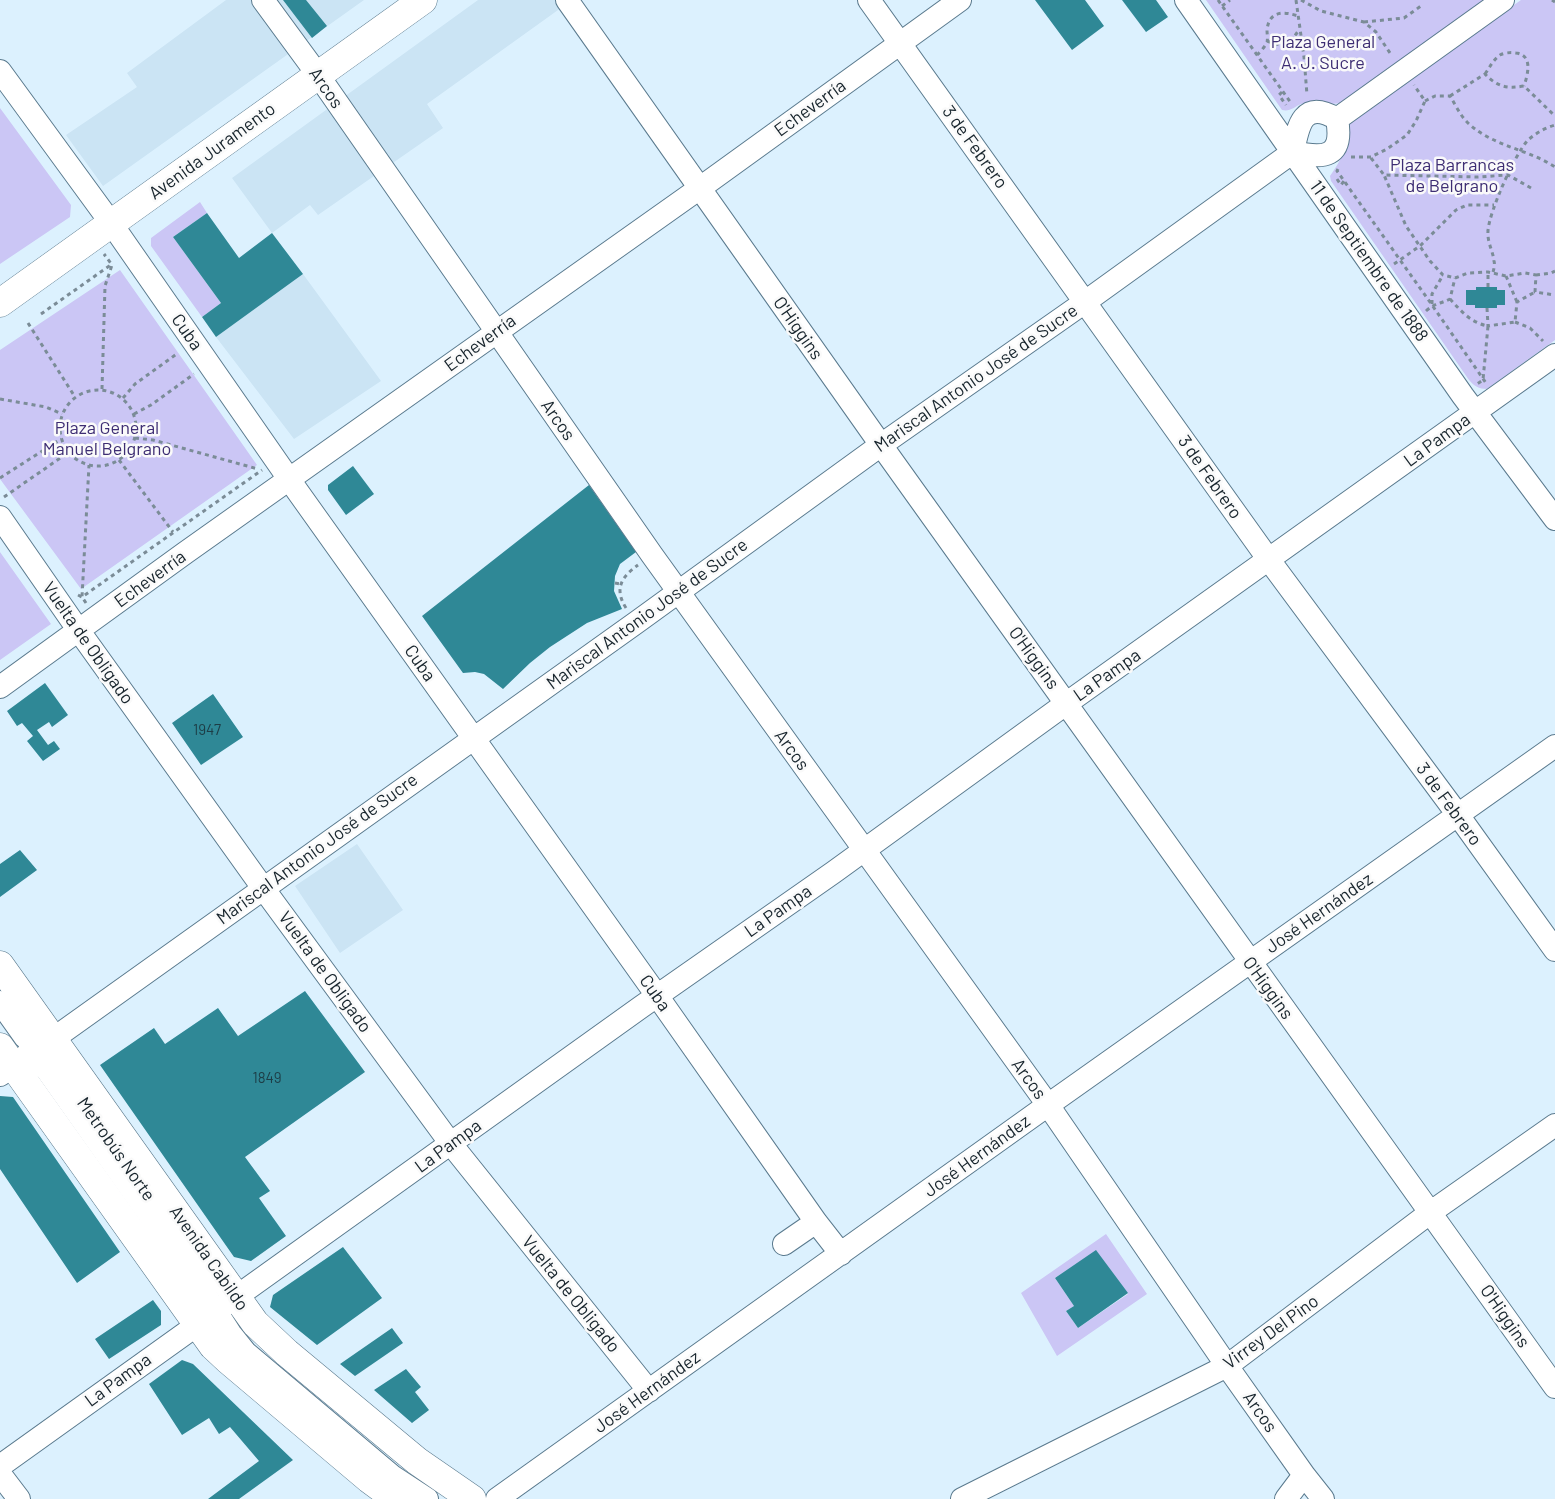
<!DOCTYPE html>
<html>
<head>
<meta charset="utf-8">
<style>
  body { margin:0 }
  canvas { display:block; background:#dcf1fe }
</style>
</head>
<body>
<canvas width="1555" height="1499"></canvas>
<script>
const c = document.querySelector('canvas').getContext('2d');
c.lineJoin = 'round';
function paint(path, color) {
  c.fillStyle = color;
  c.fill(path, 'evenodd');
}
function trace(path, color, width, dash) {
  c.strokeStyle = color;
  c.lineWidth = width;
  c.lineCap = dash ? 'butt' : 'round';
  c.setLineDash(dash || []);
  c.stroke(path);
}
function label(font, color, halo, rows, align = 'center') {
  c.font = font + ' Barlow,sans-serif';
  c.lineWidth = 5;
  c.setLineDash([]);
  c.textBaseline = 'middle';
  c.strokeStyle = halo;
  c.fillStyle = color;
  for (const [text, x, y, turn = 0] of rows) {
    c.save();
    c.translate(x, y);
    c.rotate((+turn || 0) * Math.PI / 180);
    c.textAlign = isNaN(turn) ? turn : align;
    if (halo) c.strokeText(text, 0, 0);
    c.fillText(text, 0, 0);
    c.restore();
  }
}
paint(new Path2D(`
  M226,0h138l-261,186 -37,-51 71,-48 -10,-14z
  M478,0h94l-145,104 16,24 -125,87 -8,-10 -38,28 -40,-55z
  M303,274l78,107 -87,58 -78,-102z
  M357,844l46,66 -63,43 -45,-67z`), '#cbe4f4');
paint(new Path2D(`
  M1206,0h280l-143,102c-14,5 -28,-2 -42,2 -7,3 -11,8 -19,6z
  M1521,0h34v340l-68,49c-8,0 -13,-3 -18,-9l-138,-199 -1,-5c7,-10 13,-20 16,-32 2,-9 0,-16 5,-23z
  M0,108l71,97 -1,12 -70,47z
  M200,202l7,11 -34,24 48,66 -19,14 -51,-71v-8z
  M120,270l137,195 -176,124 -81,-110v-129z
  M0,552l51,72 -51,36z
  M1106,1234l41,60 -90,62 -36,-63zM1096,1251l32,43 -50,34 -12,-17 8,-5 -19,-28z`), '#cbc6f5');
paint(new Path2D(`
  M283,0h23l21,26 -15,12z
  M1035,0h50l19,26 -32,24z
  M1122,0h34l12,17 -22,15z
  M207,213l32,45 33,-25 31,41 -87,63 -14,-20 19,-14 -48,-66z
  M1476,287h21v3h8v15h-8v3h-22v-3h-9v-15h10z
  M353,466l21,28 -28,21 -18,-25v-5z
  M589,485l47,67 -16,12 -5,12 -1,15 8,18 -35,14 -37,24 -20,16 -27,26 -19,-15 -9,-2 -12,1 -41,-57z
  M45,683l23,32 -16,12 -3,-5 -12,8 11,15 6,-4 6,8 -17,12 -16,-20 6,-5 -11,-13 -5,3 -10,-15z
  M213,694l30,43 -42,28 -29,-42z
  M20,850l17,20 -37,27v-33z
  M305,991l60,81 -120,85 25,34 -11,7 27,38 -35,25 -17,-4 -134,-192 54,-37 11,16 53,-36 20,28z
  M0,1096l13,1 107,155 -43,31 -77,-114z
  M343,1247l39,51 -65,47 -47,-38 3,-12z
  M1096,1250l32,43 -50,35 -12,-17 8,-5 -19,-28z
  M153,1300l8,11v14l-52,34 -14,-20z
  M392,1328l11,15 -48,33 -15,-12z
  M182,1360l11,4 100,96 -54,39h-31l51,-38 -29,-34 -11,7 -10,-16 -27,17 -33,-51z
  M406,1369l15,18 -6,5 14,18 -17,13 -38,-33z`), '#2f8896');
const minor = new Path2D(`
  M263,0l55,75 334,480 396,550 179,261 77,109 19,24
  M567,0l314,445 674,942
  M869,0l400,560 189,255 97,135
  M1186,0l277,396 92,123
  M0,71l111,152 187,269 360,505 158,225 25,32
  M1337,119l166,-119
  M1293,152c31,7 51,6 44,-33
  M0,517l79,114 184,257 188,256 198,247
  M0,687l185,-134 515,-365 260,-188
  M0,1002l25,35 24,21
  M27,1054l19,15 157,222 27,42 16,20 146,123 35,23
  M0,1075l39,-26 598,-427 244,-177 204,-143 208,-150c5,-27 10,-53 44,-33
  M784,1244l32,-22
  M0,1466l641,-459 193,-135 233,-169 488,-348
  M0,1474l19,25
  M497,1499l551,-394 507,-359
  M962,1499l265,-133 204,-154 124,-87
  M1286,1499l18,-24`);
const major = new Path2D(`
  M0,303l423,-303
  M0,965l255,358 32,30 130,108 55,38
  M0,1047l213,299 15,14 141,119 27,20`);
trace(minor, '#5a7a8e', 24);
trace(major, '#5a7a8e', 29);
trace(new Path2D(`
  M1218,0l73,103
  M1296,0l8,57 3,38
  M1301,0l20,11 43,11 12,10 16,24
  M1552,0l3,2
  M1222,6l8,-6
  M1364,22l40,-4 17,-12
  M1267,41c18,7 21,4 32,-11
  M1257,55c3,-3 8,-8 10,-13 1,-3 0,-8 0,-12 2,-19 16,-19 31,-14
  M1485,74c5,-7 8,-14 15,-19 4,-2 10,-3 16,-2 17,2 12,21 8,33
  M1282,92l-3,3 7,10
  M1450,96l35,-22c12,13 23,15 39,12l31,30
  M1425,101l10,-5h15c5,8 10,19 17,26 24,24 61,27 88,45
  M1351,157h20l16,-8 20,-14 9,-14 9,-20 -11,-16
  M1371,158l13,17
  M1338,169l-1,2 95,134 54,78
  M1337,179l4,6 3,-4
  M1531,188l-23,-13 -31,2 -93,-2 22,51 24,35 13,14 12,3 13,-5 20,-1 18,4 19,-3 11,2 -1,17 20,3
  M1394,264l26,-18 36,-36 11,-5h27
  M1493,272c1,-3 2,-8 1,-11 -1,-10 -7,-19 -6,-30 1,-19 27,-77 40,-91 8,-7 17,-12 27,-15
  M1536,275l15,-2 4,-2
  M1506,276l11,26
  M1488,287v-15
  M1450,299c11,12 21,24 38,27l-5,54 -6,4
  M1432,304v-10l11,-19
  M1487,308l1,18 27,-4 2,-20 18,-10
  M1426,311c9,-8 14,-7 24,-12l5,-21
  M41,314l71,-50
  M1515,322l15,6 13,13
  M28,323l47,74
  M102,389l3,-103 7,-21 -8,-11
  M60 428a38 38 0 1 1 76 0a38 38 0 1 1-76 0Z
  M123,398l12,-14 43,-31
  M0,399l46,8 16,7
  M134,414l17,-9 43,-31
  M135,438l18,2 105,29
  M119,460l54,72
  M0,478l61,-39
  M4,497l65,-45
  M615,583l6,1
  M78,595l4,2 180,-127
  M86,603l-4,-6 7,-132
  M626,608c-12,-19 -5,-31 12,-43`), '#7b8c97', 3, [4, 4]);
trace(minor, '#fff', 22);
trace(major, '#fff', 28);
label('15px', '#1d3d46', null, [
  ["1947",207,730],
  ["1849",267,1078]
]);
label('18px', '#3d2d73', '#fafafa', [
  ["Plaza General",1323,42],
  ["A. J. Sucre",1323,63],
  ["Plaza Barrancas",1452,165],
  ["de Belgrano",1452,186],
  ["Plaza General",107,428],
  ["Manuel Belgrano",107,449]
]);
label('18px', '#17242c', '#fafafa', [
  ["Arcos",326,88,55],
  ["Echeverría",810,108,-36],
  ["3 de Febrero",975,147,54],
  ["Avenida Juramento",212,151,-36],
  ["11 de Septiembre de 1888",1369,261,55],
  ["O'Higgins",798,328,55],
  ["Cuba",187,332,55],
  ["Echeverría",480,343,-36],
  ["Mariscal Antonio José de Sucre",976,378,-35],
  ["Arcos",558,420,55],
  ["La Pampa",1437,440,-36],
  ["3 de Febrero",1210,477,55],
  ["Echeverría",150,579,-36],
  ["Mariscal Antonio José de Sucre",647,614,-36],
  ["Vuelta de Obligado",88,643,55],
  ["O'Higgins",1034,658,54],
  ["Cuba",420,663,55],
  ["La Pampa",1107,675,-35],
  ["Arcos",792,750,54],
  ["3 de Febrero",1449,804,54],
  ["Mariscal Antonio José de Sucre",317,849,-36],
  ["La Pampa",778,911,-35],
  ["José Hernández",1319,913,-35],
  ["Vuelta de Obligado",325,972,54],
  ["O'Higgins",1268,988,54],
  ["Cuba",655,993,55],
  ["Arcos",1029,1079,54],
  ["La Pampa",448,1146,-36],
  ["Metrobús Norte",116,1149,55],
  ["José Hernández",977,1156,-36],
  ["Avenida Cabildo",209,1258,55],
  ["Vuelta de Obligado",571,1294,51],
  ["O'Higgins",1505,1316,55],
  ["Virrey Del Pino",1271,1332,-36],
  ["La Pampa",118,1380,-36],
  ["José Hernández",647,1392,-36],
  ["Arcos",1260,1412,55]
]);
</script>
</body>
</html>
